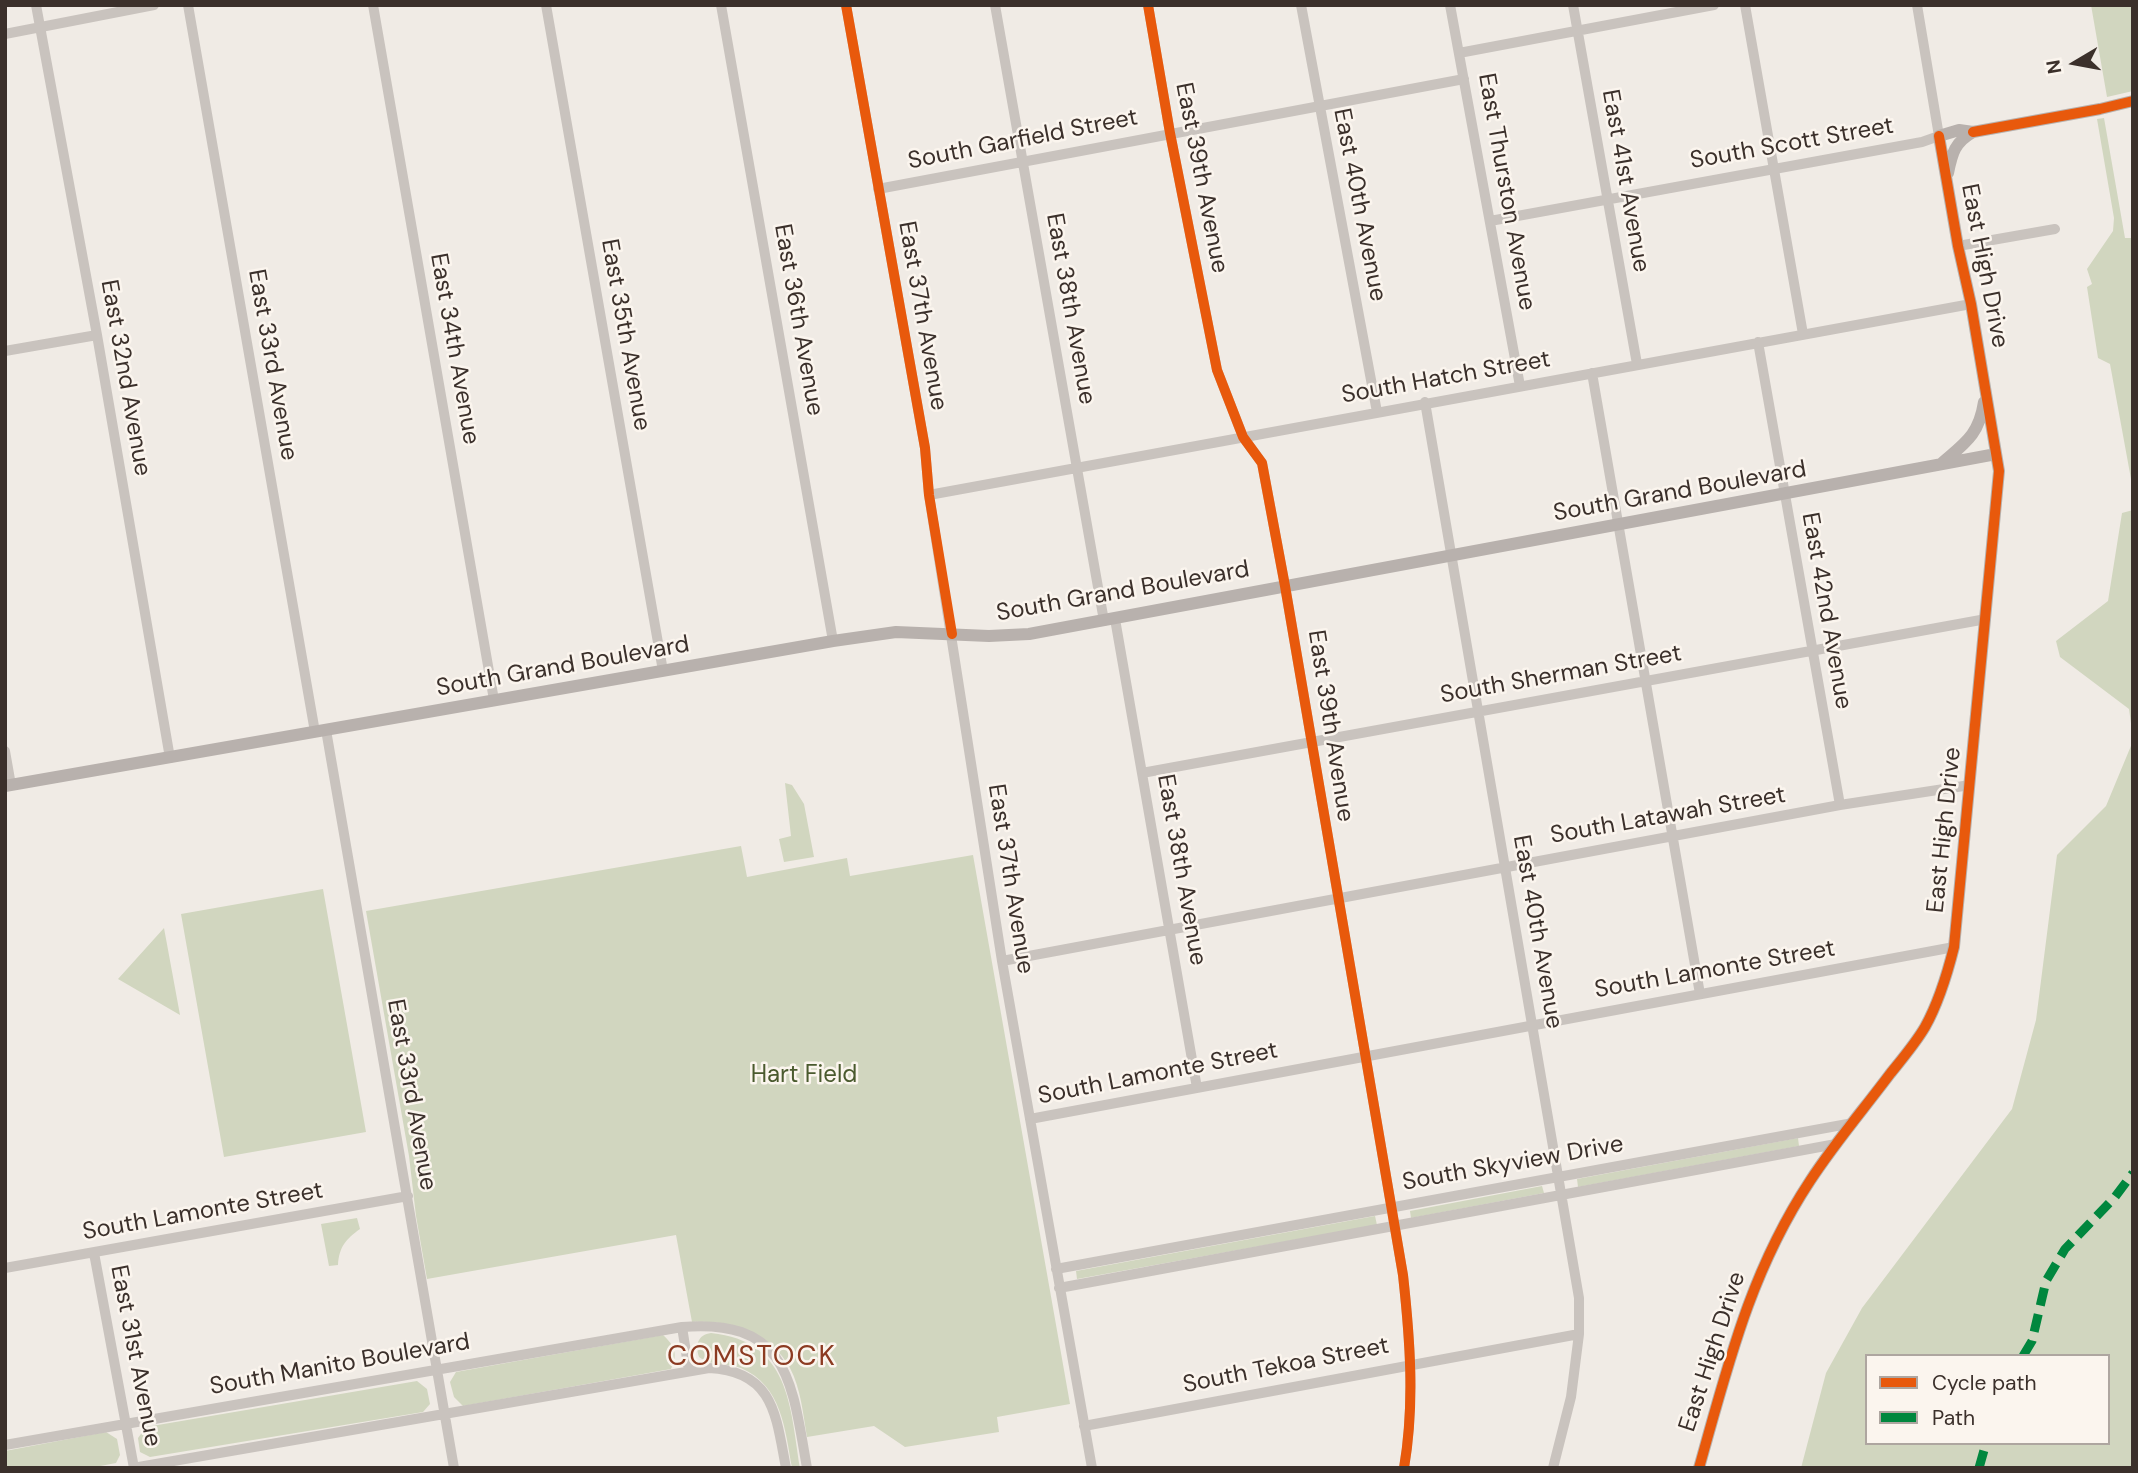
<!DOCTYPE html>
<html>
<head>
<meta charset="utf-8">
<style>
  body { margin:0 }
  #map { position:relative; width:2138px; height:1473px; overflow:hidden; background:#f0ebe5; font-family:"DM Sans",sans-serif }
  canvas { display:block }
  .frame { position:absolute; inset:0; border:7px solid #3b302b; pointer-events:none }
  .legend { position:absolute; left:1865px; top:1354px; width:245px; height:91px; box-sizing:border-box; background:#fbf5ee; border:2px solid #aea6a0; margin:0; padding:9px 12px; list-style:none; font-size:21px; color:#3b302b }
  .legend li { display:flex; align-items:center; gap:14px; height:35px }
  .legend b { width:35px; border:2px solid #aea6a0 }
  .north { position:absolute; left:2040px; top:28px; width:70px; height:70px; -webkit-text-stroke:5px #fbf5ee; paint-order:stroke; rotate:260deg; font-size:19px; font-weight:700; line-height:28px; text-align:center; color:#3b302b }
  .north::after { content:''; display:block; margin:auto; width:24px; height:32px; background:#3b302b; clip-path:polygon(50% 0,100% 100%,50% 72%,0 100%) }
</style>
</head>
<body>
<div id="map">
<canvas width="2138" height="1473"></canvas>
<div class="frame"></div>
<ul class="legend">
<li><b style="height:9px;background:#e8590c"></b>Cycle path</li>
<li><b style="height:9px;background:#00873e"></b>Path</li>
</ul>
<div class="north">N</div>
</div>
<script>
const c = document.querySelector('canvas').getContext('2d');
c.lineJoin = 'round';
function paint(path, color) {
  c.fillStyle = color;
  c.fill(path, 'evenodd');
}
function trace(path, color, width, dash) {
  c.strokeStyle = color;
  c.lineWidth = width;
  c.lineCap = dash ? 'butt' : 'round';
  c.setLineDash(dash || []);
  c.stroke(path);
}
function label(font, color, halo, rows, align = 'center') {
  c.font = font + ' "DM Sans",sans-serif';
  c.lineWidth = 5;
  c.setLineDash([]);
  c.textBaseline = 'middle';
  c.strokeStyle = halo;
  c.fillStyle = color;
  for (const [text, x, y, turn = 0] of rows) {
    c.save();
    c.translate(x, y);
    c.rotate((+turn || 0) * Math.PI / 180);
    c.textAlign = isNaN(turn) ? turn : align;
    if (halo) c.strokeText(text, 0, 0);
    c.fillText(text, 0, 0);
    c.restore();
  }
}
paint(new Path2D(`
  M2091,5h42v86l-26,6z
  M2104,118l21,120h8v252l-23,-126 -12,-6 -11,-71 5,-3 -5,-15 26,-38 1,-13 -17,-99z
  M2133,510v228l-4,-29 -69,-52 -4,-16 52,-40 14,-88z
  M2133,741v727h-332l25,-95 36,-65 150,-199 24,-89 21,-165 49,-49zM1867,1356h241v87h-241z
  M785,783l7,2 12,19 10,53 -30,5 -5,-23 12,-3z
  M741,846l6,31 100,-19 3,18 123,-21 97,549 -73,13 2,15 -94,15 -31,-21 -67,11c-4,-23 -6,-48 -17,-69 -20,-36 -60,-48 -98,-46l-16,-87 -249,44 -11,-63 -7,-60 -43,-245z
  M323,889l43,243 -142,25 -43,-243z
  M164,928l16,87 -62,-36z
  M1798,1138l1,8 -221,41 -1,-8z
  M1542,1186l2,7 -133,25 -1,-7z
  M1375,1216l2,9 -300,54 -1,-8z
  M357,1218l3,11c-14,10 -21,18 -22,36l-9,1 -8,-42z
  M711,1333c79,8 79,73 89,135h-8c-7,-39 -10,-82 -51,-100 -13,-5 -31,-2 -42,-11 -4,-13 -1,-22 12,-24z
  M663,1335c12,11 15,19 8,34l-208,37 -9,-9 -4,-15 6,-10z
  M417,1381l10,8 3,15 -7,8 -273,45 -10,-5 -2,-14 8,-11z
  M106,1432l11,7 3,16 -4,8 -26,5h-85v-17z`), '#d1d6bf');
trace(new Path2D(`
  M36,5l61,330 73,423
  M188,5l127,727
  M373,5l121,695
  M546,5l117,666
  M721,5l112,636
  M846,5l79,443 4,47 73,466 90,507
  M995,5l109,616
  M1148,5l22,128 47,237 26,67 19,26 23,123 118,689c7,64 12,129 1,193
  M1301,5l76,407
  M1450,5l70,381
  M1573,5l64,359
  M1745,5l58,329
  M5,34l149,-29
  M1459,53l255,-48
  M878,189l586,-110
  M1490,221l432,-79 17,-6 -22,-131
  M1958,246l97,-17
  M1758,342l82,463
  M5,351l92,-16
  M1592,373l108,621
  M1425,402l154,896v36l-8,63 -18,71
  M929,495l1042,-191
  M1115,619l82,469
  M326,730l128,738
  M5,751l6,34
  M1142,773l844,-154
  M1002,961l838,-156 130,-20
  M1030,1119l924,-172
  M94,1253l40,215
  M5,1268l403,-72
  M1056,1269l797,-146
  M1059,1288l777,-144
  M682,1327l7,44
  M1084,1426l495,-92
  M5,1445l677,-118c107,-9 110,56 125,141
  M133,1468l576,-100c65,3 67,48 77,100`), '#c9c3be', 10);
trace(new Path2D(`
  M1948,173c4,-20 7,-31 25,-41
  M1942,463c23,-20 37,-28 42,-61
  M5,786l828,-145 63,-9 93,4 40,-2 967,-180
  M1699,1468c29,-103 51,-196 111,-287 24,-37 53,-71 80,-107 12,-15 25,-30 35,-47 14,-25 22,-52 29,-80l45,-476 -28,-167 -13,-58 -19,-110 20,-6 14,2 127,-23 33,-8`), '#b8b1ad', 12);
trace(new Path2D(`
  M2023,1356l9,-15 14,-60 19,-32 50,-52 18,-24
  M1979,1468l7,-25`), '#00873e', 9, [18, 9]);
trace(new Path2D(`
  M846,5l79,443 4,47 23,139
  M1148,5l22,128 47,237 26,67 19,26 23,123 118,689c7,64 12,129 1,193
  M1973,132l127,-23 33,-8
  M1699,1468c29,-103 51,-196 111,-287 24,-37 53,-71 80,-107 12,-15 25,-30 35,-47 14,-25 22,-52 29,-80l45,-476 -28,-167 -13,-58 -19,-110`), '#e8590c', 10);
label('24px', '#3b302b', '#fbf5ee', [
  ["South Garfield Street",1023,140,-11],
  ["South Scott Street",1792,144,-10],
  ["East 39th Avenue",1201,178,79],
  ["East 41st Avenue",1625,181,80],
  ["East Thurston Avenue",1506,192,80],
  ["East 40th Avenue",1359,205,79],
  ["East High Drive",1984,266,79],
  ["East 38th Avenue",1070,309,80],
  ["East 37th Avenue",922,316,80],
  ["East 36th Avenue",798,320,80],
  ["East 35th Avenue",625,335,80],
  ["East 34th Avenue",454,349,80],
  ["East 33rd Avenue",272,365,80],
  ["East 32nd Avenue",125,378,80],
  ["South Hatch Street",1446,378,-10],
  ["South Grand Boulevard",1680,492,-10],
  ["South Grand Boulevard",1123,592,-10],
  ["East 42nd Avenue",1826,611,80],
  ["South Grand Boulevard",563,667,-10],
  ["South Sherman Street",1561,675,-10],
  ["East 39th Avenue",1330,726,81],
  ["South Latawah Street",1668,816,-10],
  ["East High Drive",1945,830,-84],
  ["East 38th Avenue",1181,870,80],
  ["East 37th Avenue",1010,879,81],
  ["East 40th Avenue",1537,932,80],
  ["South Lamonte Street",1715,970,-10],
  ["South Lamonte Street",1158,1074,-11],
  ["East 33rd Avenue",411,1095,80],
  ["South Skyview Drive",1513,1164,-10],
  ["South Lamonte Street",203,1212,-10],
  ["East High Drive",1713,1352,-72],
  ["East 31st Avenue",135,1356,79],
  ["South Manito Boulevard",340,1365,-10],
  ["South Tekoa Street",1286,1366,-11]
]);
label('24px', '#4a5a2e', '#fbf5ee', [
  ["Hart Field",804,1076]
]);
c.letterSpacing = '2px';
label('28px', '#8c3b22', '#fbf5ee', [
  ["COMSTOCK",752,1358]
]);
c.letterSpacing = '0px';
</script>
</body>
</html>
